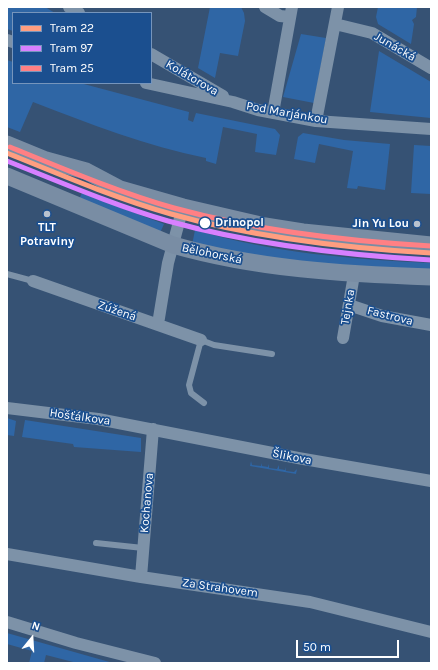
<!DOCTYPE html>
<html>
<head>
<meta charset="utf-8">
<style>
  body { margin:0 }
  #map { position:relative; width:438px; height:670px; overflow:hidden; background:#365274; font-family:Karla,sans-serif }
  canvas { display:block }
  .frame { position:absolute; inset:0; border:8px solid #fff; pointer-events:none }
  .legend { position:absolute; left:12px; top:12px; width:140px; height:72px; box-sizing:border-box; background:#1b4f8f; border:1px solid #7695bc; margin:0; padding:5px 7px; list-style:none; font-size:12px; color:#fff }
  .legend li { display:flex; align-items:center; gap:8px; height:20px }
  .legend b { width:20px; border:1px solid #7695bc }
  .north { position:absolute; left:12px; top:618px; width:40px; height:40px; -webkit-text-stroke:3px #1b4f8f; paint-order:stroke; rotate:18deg; font-size:11px; font-weight:700; line-height:16px; text-align:center; color:#fff }
  .north::after { content:''; display:block; margin:auto; width:14px; height:18px; background:#fff; clip-path:polygon(50% 0,100% 100%,50% 72%,0 100%) }
  .scale { position:absolute; left:296px; top:640px; width:103px; height:18px; box-sizing:border-box; border:2px solid #fff; border-top:0; padding-left:5px; font-size:12px; line-height:14px; white-space:nowrap; color:#fff; -webkit-text-stroke:3px #1b4f8f; paint-order:stroke }
</style>
</head>
<body>
<div id="map">
<canvas width="438" height="670"></canvas>
<div class="frame"></div>
<ul class="legend">
<li><b style="height:5px;background:#ff9e80"></b>Tram 22</li>
<li><b style="height:5px;background:#d880ff"></b>Tram 97</li>
<li><b style="height:5px;background:#ff8084"></b>Tram 25</li>
</ul>
<div class="north">N</div>
<div class="scale">50 m</div>
</div>
<script>
const c = document.querySelector('canvas').getContext('2d');
c.lineJoin = 'round';
function paint(path, color) {
  c.fillStyle = color;
  c.fill(path, 'evenodd');
}
function trace(path, color, width, dash) {
  c.strokeStyle = color;
  c.lineWidth = width;
  c.lineCap = dash ? 'butt' : 'round';
  c.setLineDash(dash || []);
  c.stroke(path);
}
function label(font, color, halo, rows, align = 'center') {
  c.font = font + ' Karla,sans-serif';
  c.lineWidth = 3.5;
  c.setLineDash([]);
  c.textBaseline = 'middle';
  c.strokeStyle = halo;
  c.fillStyle = color;
  for (const [text, x, y, turn = 0] of rows) {
    c.save();
    c.translate(x, y);
    c.rotate((+turn || 0) * Math.PI / 180);
    c.textAlign = isNaN(turn) ? turn : align;
    if (halo) c.strokeText(text, 0, 0);
    c.fillText(text, 0, 0);
    c.restore();
  }
}
paint(new Path2D(`
  M7,7h38l10,6h-42v18l-6,-2z
  M210,7h31l3,6 1,8 -7,35 -18,-3 -5,25 -17,-10z
  M378,7h39l-1,10 -4,3 2,4 -3,20 -33,-20 -2,-7z
  M301,34l25,4 -12,65 -31,-6z
  M379,51l52,31v36l-61,-6z
  M7,60l6,2v21h67l109,29 -1,8 5,2 3,-9 79,16 5,6 -4,20 -21,-3 2,-18 -34,-7 -7,37 -10,-3v-3c-60,-12 -116,-34 -173,-56l-13,30 -13,-5z
  M303,133l41,7 46,4 -5,46 -27,-4 -1,3 -10,-1 6,-37 -34,-7 -4,19 -21,-4 4,-22z
  M414,145l17,1v48l-20,-1z
  M82,193l82,31 -4,9 -82,-32z
  M195,230c78,23 155,29 236,33v7l-145,-7 -94,-18z
  M7,418l9,3 -2,15 -7,-1z
  M25,420l116,18v14l-67,-5 -1,-3 -51,-7z
  M251,461l1,4 9,1 1,-3v3l6,1 1,-3v4l8,1 2,-4v4l6,1v-3l1,4 8,1 3,-3 -1,5 -46,-8z
  M7,633l106,30h-36l-31,-8 -2,8h-15l3,-12 -25,-7z`), '#2f66a5');
trace(new Path2D(`
  M7,274l26,7
  M204,403l-13,-10 -2,-8 12,-45 13,5 58,9
  M96,543l47,5`), '#7d92a8', 6);
trace(new Path2D(`
  M69,7l10,6
  M265,7l15,9 10,1
  M335,24l37,9 59,35
  M7,40l6,2
  M151,54l72,42
  M146,83l87,19 25,8 58,11 115,8
  M273,113l19,-106
  M316,121l22,-114
  M33,281l168,59
  M349,305l33,11 49,9
  M158,324l10,-61 15,-56
  M343,338l11,-63
  M7,408l91,11 200,39 133,23
  M7,554l134,23 169,25 121,30
  M141,577l12,-148
  M7,622l69,21 79,20`), '#7d92a8', 12);
trace(new Path2D(`
  M7,144l39,16 40,11 34,18 63,18 82,19 38,6 128,13
  M7,176l166,69c84,24 171,29 258,32`), '#798da4', 17);
trace(new Path2D(`
  M7,153c54,22 108,45 164,61 85,24 172,34 260,39`), '#ff9e80', 5);
trace(new Path2D(`
  M7,161c53,21 106,44 161,60 86,24 174,34 263,39`), '#d880ff', 5);
trace(new Path2D(`
  M10,147c54,22 108,45 164,61 84,23 170,33 257,38`), '#ff8084', 5);
for (const [x, y, r, color] of [
  [47,214,4,"#b9c2ce"],
  [205,223,6,"#fff"],
  [417,224,4,"#b9c2ce"]
]) {
  const dot = new Path2D();
  dot.arc(x, y, r, 0, 2 * Math.PI);
  c.fillStyle = color;
  c.fill(dot);
  trace(dot, '#1b4f8f', 1.5);
}
label('12px', '#fff', '#1b4f8f', [
  ["Junácká",395,47,30],
  ["Kolátorova",192,78,30],
  ["Pod Marjánkou",287,113,10],
  ["Bělohorská",212,254,12],
  ["Tejnka",348,307,-80],
  ["Zúžená",117,311,19],
  ["Fastrova",390,316,14],
  ["Hošťálkova",80,417,8],
  ["Šlikova",292,457,11],
  ["Kochanova",147,503,-85],
  ["Za Strahovem",220,588,8]
]);
label('bold 12px', '#fff', '#1b4f8f', [
  ["Drinopol",215,223]
], 'left');
label('bold 12px', '#fff', '#1b4f8f', [
  ["Jin Yu Lou",409,224],
  ["TLT",47,228,"center"],
  ["Potraviny",47,242,"center"]
], 'right');
</script>
</body>
</html>
